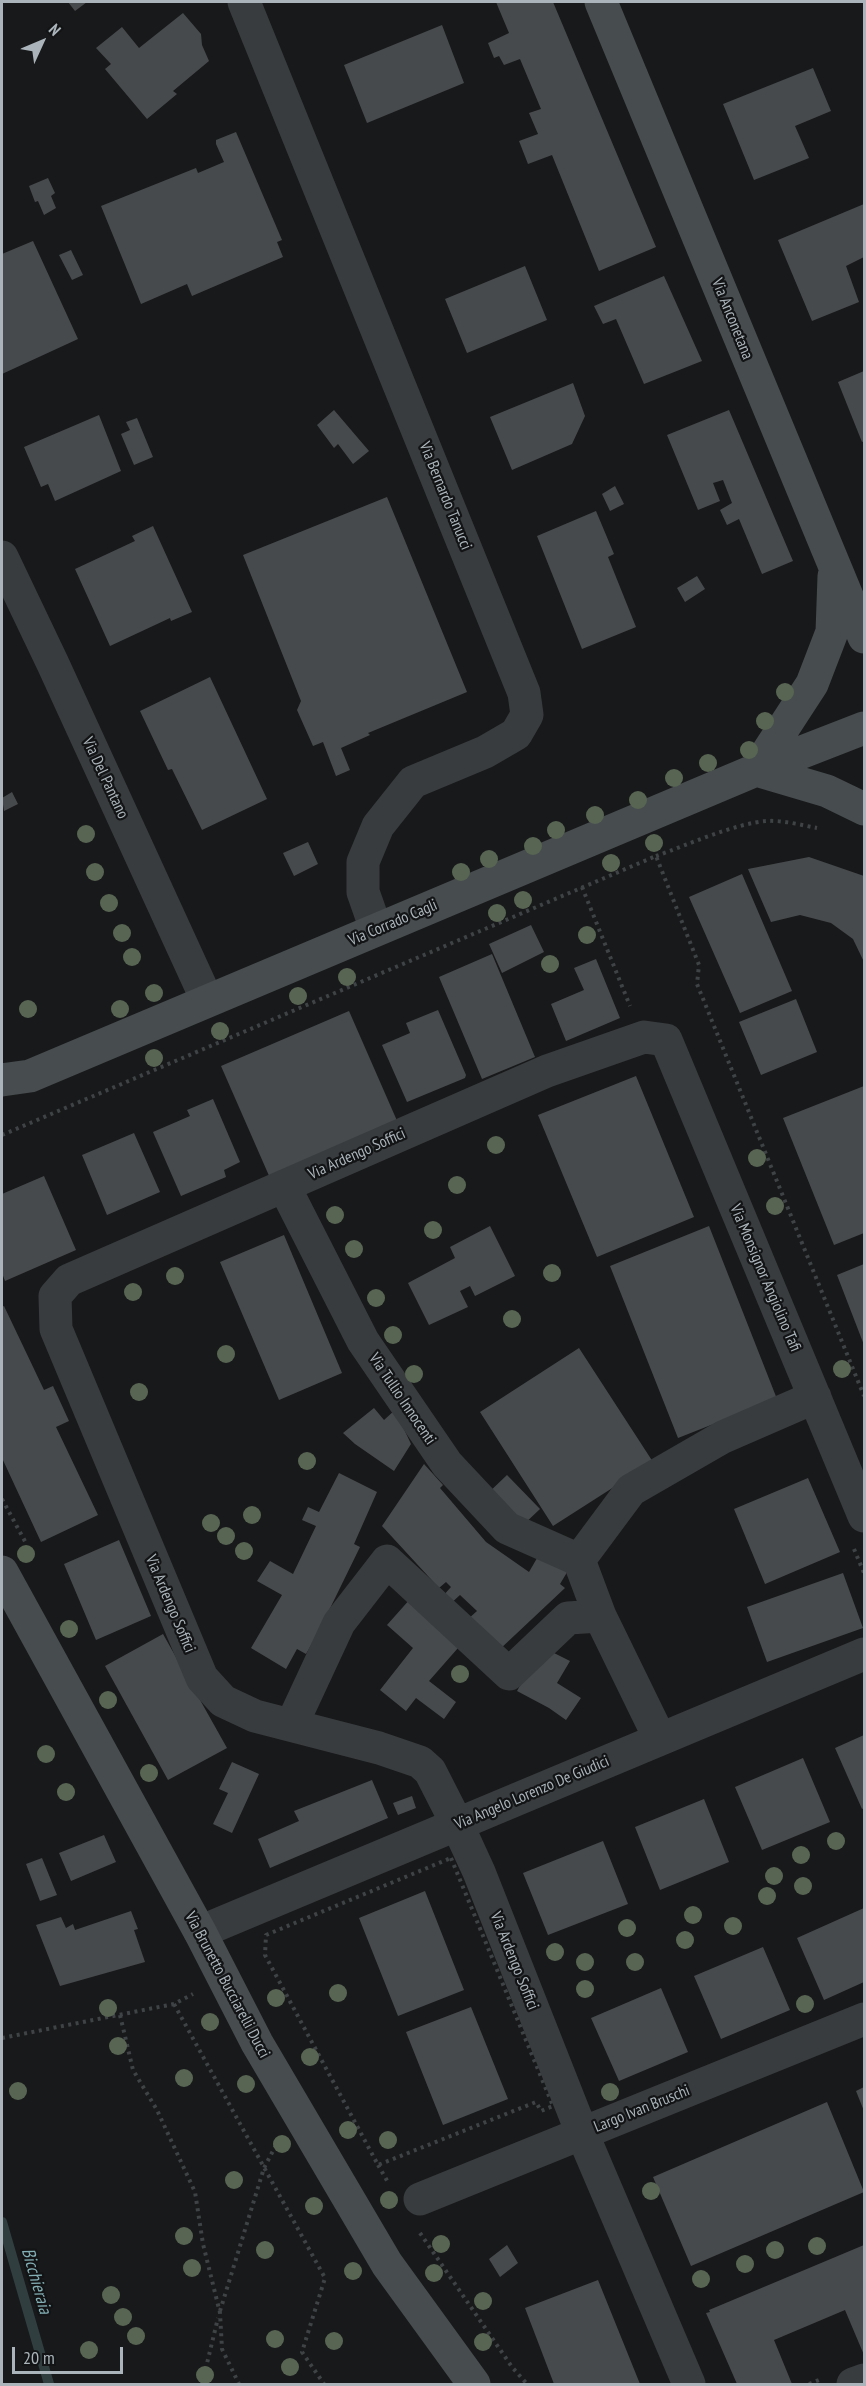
<!DOCTYPE html>
<html>
<head>
<meta charset="utf-8">
<style>
  body { margin:0 }
  #map { position:relative; width:866px; height:2386px; overflow:hidden; background:#18191a; font-family:"PT Sans Narrow",sans-serif }
  canvas { display:block }
  .frame { position:absolute; inset:0; border:3px solid #aab4ba; pointer-events:none }
  .north { position:absolute; left:12px; top:12px; width:60px; height:60px; -webkit-text-stroke:4px #131415; paint-order:stroke; rotate:46deg; font-size:16px; font-weight:700; line-height:24px; text-align:center; color:#aab4ba }
  .north::after { content:''; display:block; margin:auto; width:21px; height:27px; background:#aab4ba; clip-path:polygon(50% 0,100% 100%,50% 72%,0 100%) }
  .scale { position:absolute; left:12px; top:2347px; width:111px; height:27px; box-sizing:border-box; border:3px solid #aab4ba; border-top:0; padding-left:8px; font-size:18px; line-height:21px; white-space:nowrap; color:#aab4ba; -webkit-text-stroke:4px #131415; paint-order:stroke }
</style>
</head>
<body>
<div id="map">
<canvas width="866" height="2386"></canvas>
<div class="frame"></div>
<div class="north">N</div>
<div class="scale">20 m</div>
</div>
<script>
const c = document.querySelector('canvas').getContext('2d');
c.lineJoin = 'round';
function trace(path, color, width, dash) {
  c.strokeStyle = color;
  c.lineWidth = width;
  c.lineCap = dash ? 'butt' : 'round';
  c.setLineDash(dash || []);
  c.stroke(path);
}
function paint(path, color) {
  c.fillStyle = color;
  c.fill(path, 'evenodd');
}
function label(font, color, halo, rows, align = 'center') {
  c.font = font + ' "PT Sans Narrow",sans-serif';
  c.lineWidth = 4.5;
  c.setLineDash([]);
  c.textBaseline = 'middle';
  c.strokeStyle = halo;
  c.fillStyle = color;
  for (const [text, x, y, turn = 0] of rows) {
    c.save();
    c.translate(x, y);
    c.rotate((+turn || 0) * Math.PI / 180);
    c.textAlign = isNaN(turn) ? turn : align;
    if (halo) c.strokeText(text, 0, 0);
    c.fillText(text, 0, 0);
    c.restore();
  }
}
trace(new Path2D(`
  M2,2222l47,162`), '#303e40', 10);
paint(new Path2D(`
  M68,2h19l-12,9z
  M496,2h57l103,245 -57,24 -47,-116 -24,9 -9,-23 19,-7 -9,-21 12,-4 -21,-50 -16,6 -5,-9 -5,2 -6,-15 21,-10z
  M183,13l18,21 1,11 7,16 -36,30 4,3 -30,25 -42,-50 6,-5 -15,-16 26,-21 17,21z
  M442,25l22,58 -97,40 -23,-58z
  M813,68l18,43 -36,15 14,32 -55,22 -31,-76z
  M236,132l46,108 -5,2 6,15 -91,39 -5,-12 -46,20 -40,-98 95,-38 2,5 26,-11 -8,-18v-4z
  M48,178l7,15 -4,3 5,12 -12,7 -6,-14 -3,1 -6,-16z
  M864,204v53l-18,9 13,36 -47,19 -34,-81z
  M33,241l45,98 -76,35v-120z
  M71,250l12,25 -11,5 -13,-25z
  M525,266l22,54 -80,33 -22,-54z
  M664,276l38,85 -58,23 -28,-65 -13,5 -9,-18z
  M864,371v70l-2,1 -24,-60z
  M573,383l12,33 -13,28 -60,26 -22,-53z
  M334,410l35,41 -16,13 -15,-20 -4,4 -17,-23z
  M729,410l64,151 -31,13 -23,-55 -12,6 -7,-15 12,-7 -9,-23 -10,3 7,18 -22,9 -31,-75z
  M99,415l22,56 -66,30 -7,-17 -7,3 -17,-40z
  M137,418l16,39 -19,8 -13,-31 9,-4 -4,-8z
  M615,486l9,18 -14,7 -8,-17z
  M387,497l80,195 -99,41 2,2 -29,13 9,22 -14,6 -13,-34 -10,4 -16,-36 4,-9 -58,-146z
  M596,511l18,43 -6,3 28,70 -54,22 -45,-113z
  M153,526l39,86 -21,9 -1,-3 -60,28 -35,-77 60,-28 -3,-5z
  M697,576l8,13 -20,13 -8,-14z
  M210,677l57,122 -65,31 -30,-61 -4,1 -28,-59z
  M12,792l6,12 -14,7 -2,-13z
  M308,842l10,22 -24,12 -11,-23z
  M809,857l55,19v86l-11,-23 -22,-16 -31,-8 -29,7 -23,-53z
  M742,874l50,117 -52,22 -51,-116z
  M531,925l13,27 -42,21 -13,-29z
  M492,954l43,103 -53,22 -43,-102z
  M596,959l24,59 -54,23 -15,-37 33,-14 -10,-22z
  M796,999l21,53 -56,23 -22,-53z
  M438,1010l28,65 -1,3 -58,24 -25,-57 28,-12 -4,-10z
  M349,1011l49,112 -128,55 -49,-112z
  M636,1076l58,141 -97,40 -59,-142z
  M864,1086v147l-30,12 -51,-127z
  M213,1099l27,63 -16,8 2,7 -45,19 -28,-64 37,-16 -3,-6z
  M134,1133l26,59 -53,23 -25,-60z
  M44,1176l32,74 -71,31 -3,-8v-79z
  M490,1226l25,50 -40,20 -5,-10 -10,5 8,16 -39,18 -21,-42 47,-25 -5,-11z
  M709,1226l68,173 -99,39 -68,-172z
  M284,1235l58,138 -63,27 -59,-138z
  M864,1264v81l-27,-70z
  M4,1306l40,84 9,-4 16,35 -13,6 42,88 -57,27 -39,-84v-151z
  M579,1348l74,114 -100,64 -73,-114z
  M374,1408l10,12 11,-10 16,34 -17,27 -39,-27 -12,-11z
  M424,1464l19,21 -3,3 46,54 43,30 11,-19 29,16 -9,15 5,4 -66,62 -32,-30 10,-9 -17,-16 -11,10 -7,-8 9,-10 -5,-5 -7,6 -57,-62z
  M339,1473l38,19 -23,52 6,3 -44,90 -10,17 -9,-5 -11,20 -35,-21 31,-53 -25,-14 13,-20 23,13 23,-48 -14,-6 6,-13 11,5z
  M507,1475l33,34 -19,18 -36,-31z
  M808,1478l32,74 -75,32 -31,-75z
  M119,1540l32,76 -55,24 -32,-76z
  M843,1573l20,55 -96,34 -20,-55z
  M411,1598l47,50 -29,33 27,21 -12,17 -28,-21 -10,13 -26,-21 33,-42 -26,-23z
  M163,1634l64,114 -59,32 -63,-114z
  M542,1647l28,14 -13,22 24,15 -15,22 -17,-12 -32,-17z
  M864,1735v73l-2,1 -27,-61z
  M803,1758l27,64 -68,28 -27,-63z
  M232,1762l27,12 -27,59 -19,-9 15,-31 -9,-4z
  M372,1780l16,38 -118,50 -12,-29 41,-18 -5,-10z
  M412,1796l4,12 -18,7 -5,-12z
  M704,1799l25,63 -69,28 -25,-63z
  M104,1835l12,27 -45,19 -12,-28z
  M603,1841l25,63 -80,31 -25,-62z
  M42,1858l15,37 -17,6 -14,-37z
  M425,1891l39,99 -66,26 -39,-98z
  M864,1908v74l-40,18 -27,-62z
  M131,1911l7,18 -4,1 11,32 -85,24 -24,-61 25,-8 5,11 7,-4 2,6z
  M763,1947l27,63 -69,29 -27,-63z
  M661,1988l27,64 -69,29 -28,-63z
  M471,2007l37,92 -65,26 -37,-93z
  M864,2087v24l-8,-20z
  M827,2102l37,90 -173,74 -38,-89z
  M507,2245l11,18 -18,14 -11,-18z
  M864,2245v110l-19,-45 -71,30 18,44h-55l-31,-71 4,-1 -1,-2z
  M598,2280l42,104h-86l-29,-76z`), '#474a4d');
trace(new Path2D(`
  M656,856c31,-11 80,-33 111,-35 16,-1 34,4 50,7
  M582,887l48,119
  M2,1135l654,-279 43,109 -2,19 167,412
  M2,1499l25,46
  M854,1549l10,24
  M451,1858l102,248 -12,5 -5,-9 -158,63 -113,-210 1,-20z
  M174,2004l151,274 -23,74 22,32
  M120,2015l13,55 24,40 38,82 8,52 17,69 2,36 17,35
  M2,2038l172,-34 19,-10
  M378,2165l11,19
  M420,2233l92,134 15,17
  M220,2311l44,-143 12,-23
  M202,2384l16,-66
  M809,2384l10,-4`), '#3f4346', 4, [3, 4.5]);
trace(new Path2D(`
  M244,2l280,691 3,22 -11,19 -31,18 -72,30 -35,44 -15,36v30l13,37
  M2,557l51,107 154,336
  M284,1186l79,155 84,123 60,64 72,32 52,-70 92,-53 92,-40
  M579,1560l21,56 60,123
  M292,1724l47,-101 48,-62 122,113 59,-56 32,-2
  M200,1932l664,-278
  M420,2199l444,-180
  M689,2384l-107,-251 -103,-261 -22,-48 -27,-53 -10,-9 -41,-14 -124,-32 -32,-15 -21,-23 -146,-349 -1,-33 14,-16 478,-209 97,-34 22,3 198,476
  M853,2384l11,-4`), '#393c3f', 33);
trace(new Path2D(`
  M601,2l263,635
  M756,770l56,-86 20,-52 2,-56
  M756,770l71,21 37,18
  M2,1080l28,-4 726,-306 108,-42
  M2,1572l198,360 57,111 130,221 87,120`), '#474c4f', 33);
c.fillStyle = '#586553';
for (const [x, y] of [
  [785,692],
  [765,721],
  [749,750],
  [708,763],
  [674,778],
  [638,800],
  [595,815],
  [556,830],
  [86,834],
  [654,843],
  [533,846],
  [489,859],
  [611,863],
  [95,872],
  [461,872],
  [523,900],
  [109,903],
  [497,913],
  [122,933],
  [587,935],
  [132,957],
  [550,964],
  [347,977],
  [154,993],
  [298,996],
  [28,1009],
  [120,1009],
  [220,1031],
  [154,1058],
  [496,1145],
  [757,1158],
  [457,1185],
  [775,1206],
  [335,1215],
  [433,1230],
  [354,1249],
  [552,1273],
  [175,1276],
  [133,1292],
  [376,1298],
  [512,1319],
  [393,1335],
  [226,1354],
  [842,1369],
  [414,1374],
  [139,1392],
  [307,1461],
  [252,1515],
  [211,1523],
  [226,1536],
  [244,1551],
  [26,1554],
  [69,1629],
  [460,1674],
  [108,1700],
  [46,1754],
  [149,1773],
  [66,1792],
  [836,1841],
  [801,1855],
  [774,1876],
  [803,1886],
  [767,1896],
  [693,1915],
  [733,1926],
  [627,1928],
  [685,1940],
  [555,1952],
  [585,1962],
  [635,1962],
  [585,1989],
  [338,1993],
  [276,1998],
  [805,2004],
  [108,2008],
  [210,2022],
  [118,2046],
  [310,2057],
  [184,2078],
  [246,2084],
  [18,2091],
  [610,2092],
  [348,2130],
  [388,2140],
  [282,2144],
  [234,2180],
  [651,2191],
  [389,2200],
  [314,2206],
  [184,2236],
  [441,2244],
  [817,2246],
  [265,2250],
  [775,2250],
  [745,2264],
  [192,2268],
  [353,2271],
  [434,2273],
  [701,2279],
  [111,2295],
  [483,2301],
  [123,2317],
  [136,2336],
  [275,2339],
  [334,2341],
  [483,2342],
  [89,2350],
  [290,2367],
  [205,2375]
]) {
  c.beginPath();
  c.arc(x, y, 9, 0, 2 * Math.PI);
  c.fill();
}
label('16px', '#aab4ba', '#131415', [
  ["Via Anconetana",732,319,68],
  ["Via Bernardo Tanucci",445,496,68],
  ["Via Del Pantano",105,778,65],
  ["Via Corrado Cagli",393,923,-23],
  ["Via Ardengo Soffici",357,1154,-24],
  ["Via Monsignor Angiolino Tafi",765,1278,67],
  ["Via Tullio Innocenti",402,1399,56],
  ["Via Ardengo Soffici",170,1604,67],
  ["Via Angelo Lorenzo De Giudici",532,1793,-23],
  ["Via Ardengo Soffici",514,1961,68],
  ["Via Brunetto Bucciarelli Ducci",227,1985,62],
  ["Largo Ivan Bruschi",642,2109,-22]
]);
label('italic 18px', '#82aeb4', '#131415', [
  ["Bicchieraia",36,2281,74]
]);
</script>
</body>
</html>
